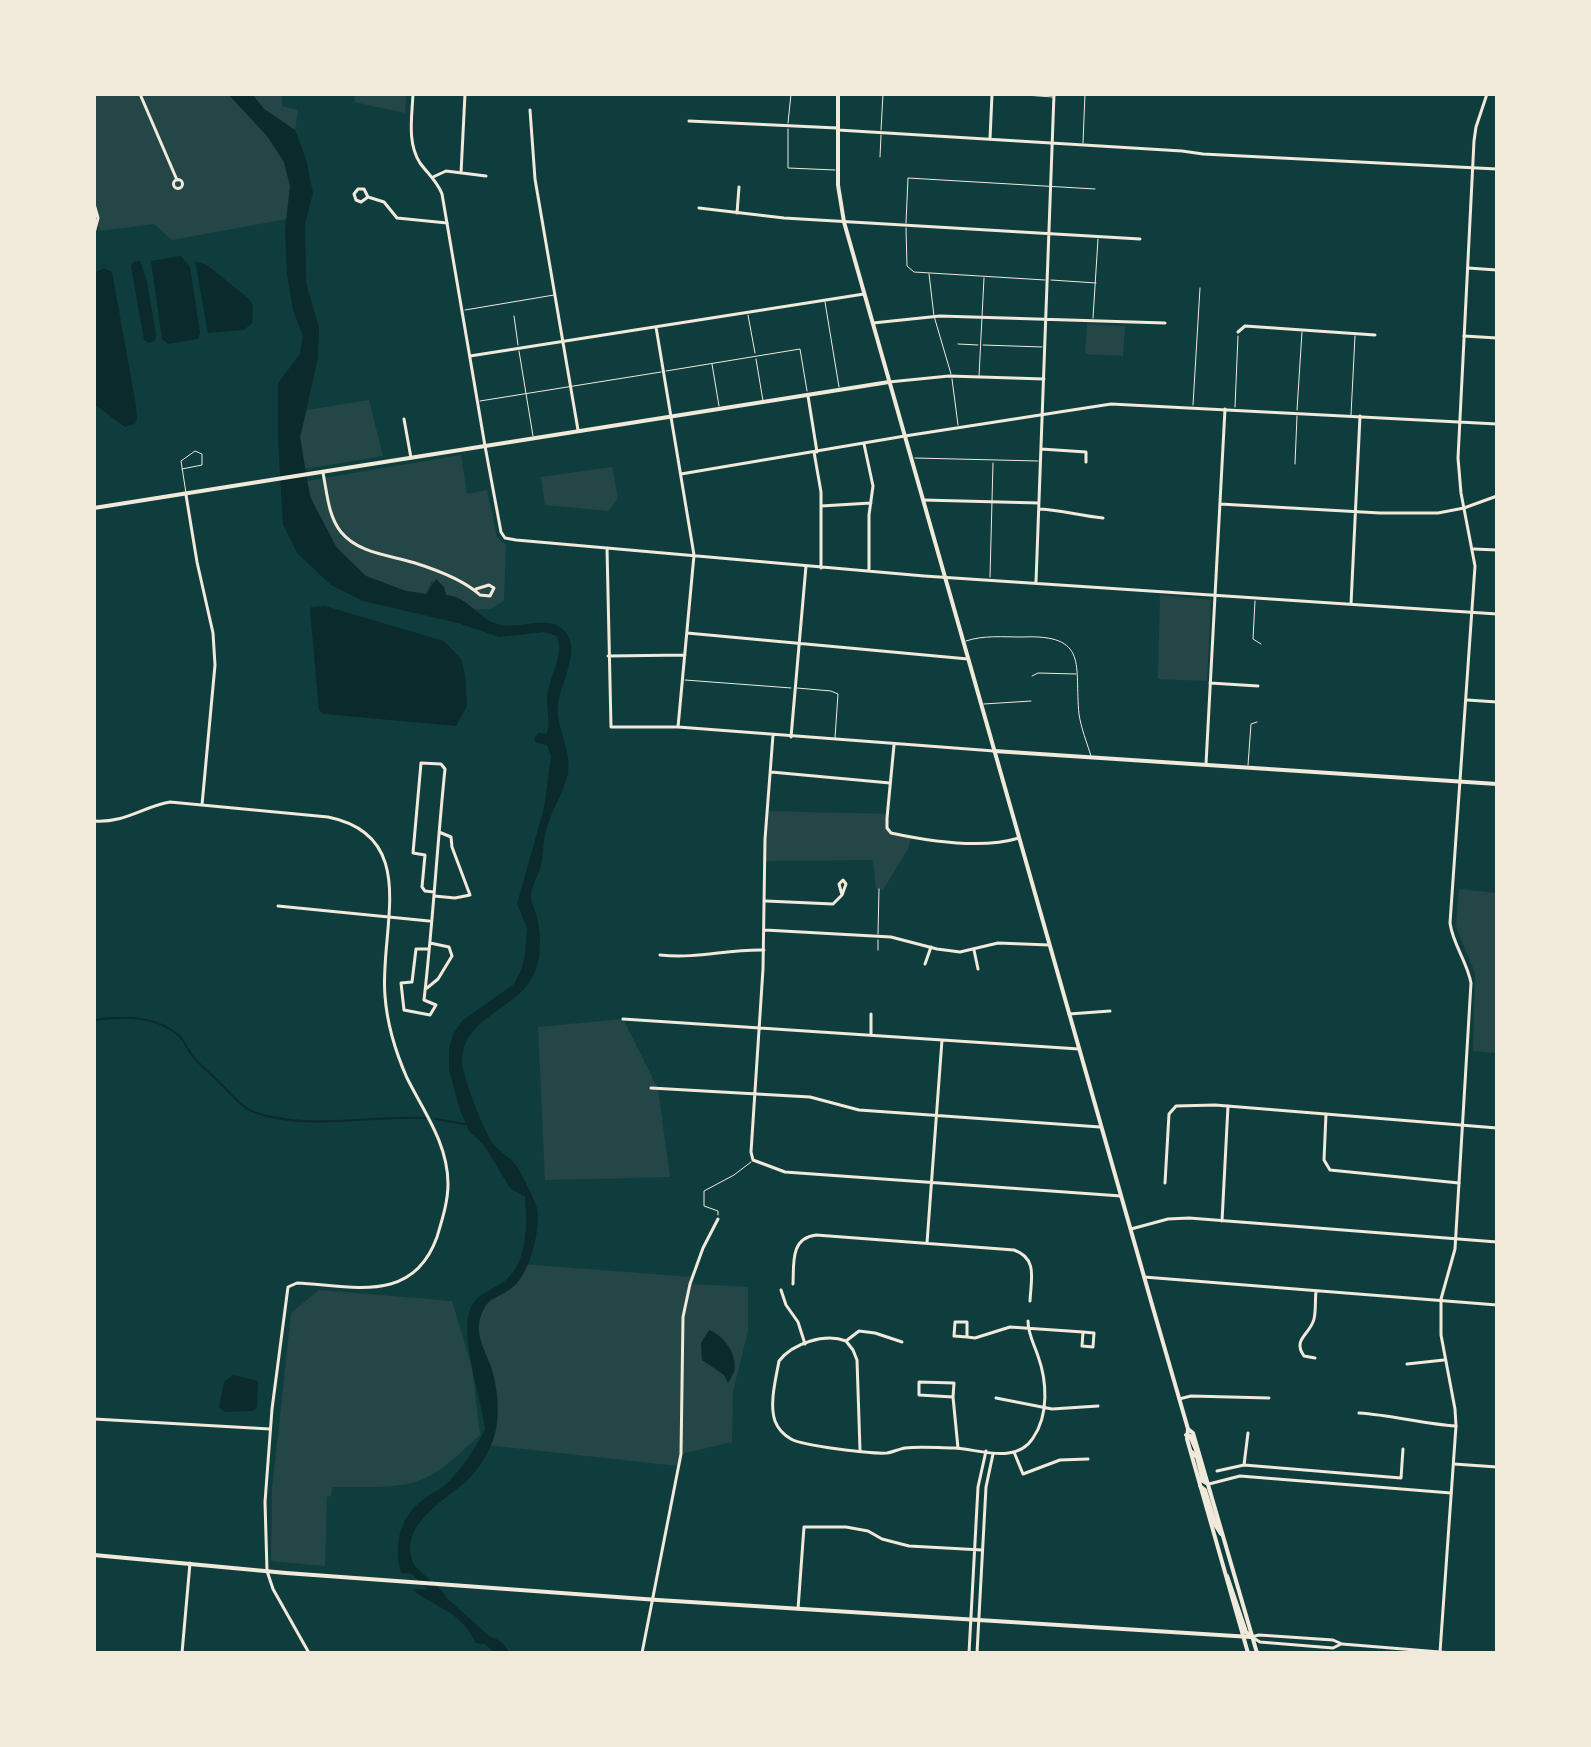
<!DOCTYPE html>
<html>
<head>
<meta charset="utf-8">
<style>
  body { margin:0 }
  #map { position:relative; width:1591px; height:1747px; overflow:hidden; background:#0f3d3e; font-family:"Noto Sans",sans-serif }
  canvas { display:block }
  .frame { position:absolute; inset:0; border:96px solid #f1e9da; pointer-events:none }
</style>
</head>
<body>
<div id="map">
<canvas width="1591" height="1747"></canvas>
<div class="frame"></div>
</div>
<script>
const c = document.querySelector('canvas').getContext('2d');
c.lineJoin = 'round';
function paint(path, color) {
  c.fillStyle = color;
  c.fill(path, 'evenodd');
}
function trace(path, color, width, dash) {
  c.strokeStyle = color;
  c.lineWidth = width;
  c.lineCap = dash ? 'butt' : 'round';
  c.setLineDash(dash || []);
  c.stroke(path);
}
paint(new Path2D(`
  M94,94h134c24,26 61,55 62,93 0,11 -2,22 -3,32l-115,21 -18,-16 -54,7 -6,-13z
  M252,94h30v12l16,4 -3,20 -31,-21z
  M355,94h51l-1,19 -51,-11z
  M1087,324l38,2 -2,30 -38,-2z
  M369,400l14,56 -79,13 -4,-32 7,-27z
  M461,455l6,39 20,-4 10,47 9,8 -2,56 -14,8 -36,2 -22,-30 -6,13c-19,-3 -44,-7 -60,-18 -29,-19 -53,-62 -59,-95z
  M612,467l6,31 -10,13 -63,-6 -4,-28z
  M1160,595l51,5 -4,81 -49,-2z
  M767,811l120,3v10l4,9 20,3 -2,11 -26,43 -7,-1 -3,-29 -109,1z
  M1459,889l38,4v160l-24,-2 2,-78 -19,-46z
  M623,1019l35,70 12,88 -125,3 -7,-153z
  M521,1264l172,13 -2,7 57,3v44l-15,60 -1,51 -51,12 -3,12 -191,-21 -13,-126 10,-23 25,-14z
  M319,1290l133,11 20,67 8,67c-14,12 -28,27 -44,37 -30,20 -70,14 -104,15l-1,9 -4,1 -2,69 -54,-5 1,-71 19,-177z`), '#244646');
paint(new Path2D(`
  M228,94h24l12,15 31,21 11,29 7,34 -8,31 1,59 13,44 -1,31 -18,79 10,60 27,51 29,28 40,15 20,3 10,-15 8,8 2,8c21,1 32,23 51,29 22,8 59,-15 72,14 8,18 -8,46 -11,65 -3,24 14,46 10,70 -4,19 -14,33 -20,51 -5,13 -4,27 -7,41 -2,10 -9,19 -10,29 -1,8 4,15 6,23 4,17 5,43 -4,59 -18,35 -70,41 -71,85 0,14 22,72 32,84 6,7 16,12 22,20 5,7 19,35 21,43 4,21 -7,65 -24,79 -16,13 -26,8 -33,32 -5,18 7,34 12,51 5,17 7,36 5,53 -2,21 -18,49 -35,62 -29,23 -71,49 -42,89l-19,-1c-8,-31 -1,-58 27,-77 5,-4 12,-6 16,-10 13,-10 35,-42 41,-57 -4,-31 -24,-88 -16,-117 6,-19 23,-21 37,-32 22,-19 21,-56 19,-83l-15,-9 -26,-43 -15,-14 -9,-21 -11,-40v-20l4,-16 10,-14 51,-36 7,-14 4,-15 2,-27 -10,-24 27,-96 7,-52 -4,-11 -11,-2 -2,-5 5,-5 7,1c5,-11 1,-21 1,-33 0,-22 18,-44 10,-65l-13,-4 -45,5 -41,-14 -95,-22 -32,-16 -34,-32 -14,-29 -5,-84v-57l22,-29 3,-18 -10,-26 -6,-36 -2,-44 5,-44 -6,-24 -17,-26z
  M181,256l9,11 10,66 -2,6 -30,5 -6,-5 -11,-78z
  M140,261l7,20 9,53 -1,7 -6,2 -5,-3 -13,-74 2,-4z
  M195,261l12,4 41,33 5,7 -1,19 -9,6 -35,3z
  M104,268l8,4 24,133 1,14 -2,5 -10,3 -31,-23v-131z
  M325,606l119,35 17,18 4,15 2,32 -11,20 -132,-12 -5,-4 -9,-99 1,-4z
  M709,1330c14,5 30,25 25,42 -2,4 -4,7 -6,11l-4,-8 -22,-15 -1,-17z
  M233,1375l25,6 -1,26 -4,4 -28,1 -6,-5 5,-25z
  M412,1589l26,1 52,47c9,2 16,7 19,16h-14l-10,-9 -9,-1c-18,-35 -39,-33 -64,-54z`), '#0a2a2b');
trace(new Path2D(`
  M94,1020c29,-4 65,-5 87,18 5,5 6,11 10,16 10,13 24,23 35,35 9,9 15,18 28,23 51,19 118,3 172,6
  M435,1119l30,5`), '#0a2a2b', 2);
trace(new Path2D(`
  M410,1567l31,29`), '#0a2a2b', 8);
trace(new Path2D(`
  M1011,94l42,3
  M788,123l3,-29
  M788,129v39l47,2
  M881,130l2,-36
  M1083,143l2,-49
  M880,157l1,-22
  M906,223l2,-45 187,11
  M906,228l1,38 7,6 131,8
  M929,274l5,42 17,58
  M1051,280l45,3
  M825,302l14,85
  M465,310l89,-15
  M748,315l7,38
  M514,316l4,29
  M1093,318l5,-79
  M958,344l20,1
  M983,345l59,2
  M519,351l14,85
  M756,359l7,42
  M712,364l7,42
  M666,371l134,-22 7,42
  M979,376l5,-98
  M952,379l6,46
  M480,401l181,-29
  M1193,405l7,-117
  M1235,407l3,-71
  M1297,410l5,-78
  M1351,415l4,-79
  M915,458l123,3
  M1295,464l2,-48
  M182,469l20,-4v-11l-7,-3 -14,10 5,32
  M990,577l3,-114
  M1255,601l-2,38 8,5
  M966,641c17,-6 38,-4 56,-4 68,-3 52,29 57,77 2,14 8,29 12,42
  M1032,676l6,-3 38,1
  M685,680l106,8
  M797,688l34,3 7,3 -3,44
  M984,704l47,-3
  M1248,765l3,-41 6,-2
  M878,934l1,-45
  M878,950v-10
  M718,1215v-4l-14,-5v-15l30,-16 17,-13`), '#f1e9da', 1);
trace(new Path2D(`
  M140,94l37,86
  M530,110l5,69 43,251
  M689,121l148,7
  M838,130l344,21 21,3 294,15
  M990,139l2,-45
  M461,173l4,-79
  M433,177l13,-6 40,5
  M173.5 184a4.5 4.5 0 1 1 9 0a4.5 4.5 0 1 1-9 0Z
  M368,197l-4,-8h-6l-4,5 2,6 5,2 7,-5 16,5 13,16 50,5
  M94,204l4,14 -4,15
  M699,208l85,10 356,21
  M737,213l2,-26
  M1468,268l29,2
  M873,323l67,-7 225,7
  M656,327l38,228 -16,172
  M1238,332l7,-6 130,9
  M1464,336l33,2
  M470,356l394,-62
  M889,382l60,-6 95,3
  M808,396l9,56
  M404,419l7,39
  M864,444l9,42 -4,29v56
  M485,446l16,86 4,6 11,2 408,36 573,38
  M1041,449l45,3v10
  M814,452l7,40v76
  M323,473c4,19 5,43 18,59 18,22 49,23 74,31 22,7 49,17 65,32l10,1 4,-8 -5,-3 -13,4
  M681,474l224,-38
  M186,495l11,67 16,71 2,32 -13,140
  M923,500l116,3
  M1220,504l160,9h58l26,-5 33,-12
  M821,506l50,-3
  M1040,509c22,1 40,7 63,9
  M607,548l4,179h67l316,24
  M1474,549l23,1
  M1036,582l18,-488
  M1351,604l9,-188
  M687,633l281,26
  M608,656l77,-1
  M1210,683l48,3
  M1467,700l30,2
  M773,735l-8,104 -2,130 -12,183 2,8 32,12 336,24
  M791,737l15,-171
  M894,745l-7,73v10l4,5c37,8 92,16 128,5
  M1206,764l19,-355
  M771,772l119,11
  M94,821c31,2 48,-14 76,-19l158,15c94,19 51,113 57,179 2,27 11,57 22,82 17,34 41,66 41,106 0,18 -6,36 -11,53 -24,67 -83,49 -140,46l-9,4 -16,122 -7,93 2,69
  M434,896l21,2 15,-3 -18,-48 -1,-10 -12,-5
  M766,901l67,3 9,-9 -3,-11 4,-4 3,4 -4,11
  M278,906l151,15
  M765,930l126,7 46,12 23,3 38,-9 51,2
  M429,949h-13l-4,33 -11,1 3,27 26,5 6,-10 -12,-5c9,-77 13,-154 21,-231l-4,-5 -20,-1 -8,90 12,2 -3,32 3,4 9,1
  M974,950l4,19
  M660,955c39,4 66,-6 104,-5
  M925,964l6,-17
  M427,988l11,-9 14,-23 -3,-9 -19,-4
  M871,1014v20
  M1069,1014l41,-3
  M623,1019l456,30
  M651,1088l159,9 49,13 241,17
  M1326,1114l-2,46 6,10 129,13
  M1165,1183l4,-69 7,-8 39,-1 282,23
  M1222,1221l6,-115
  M1131,1229l37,-10 21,-1 308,24
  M927,1243l15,-203
  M1144,1277l353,28
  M793,1284c1,-20 -3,-46 23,-49l198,15c24,8 17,30 16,51
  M781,1290l5,15 12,17 7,22
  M955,1322h12v15l-13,-1z
  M1083,1332l11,1 -1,14 -11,-1z
  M967,1337l8,1 35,-11 73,5
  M846,1341c-21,-8 -53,2 -67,20 -3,17 -10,43 -4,60 3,8 9,14 16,18 12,7 81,15 96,14 6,-1 12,-4 18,-5 16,-2 33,0 49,0 25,1 62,17 79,-10 16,-23 14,-57 5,-82 -4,-12 -10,-22 -10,-35
  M846,1341l7,9 4,10 3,90
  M846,1341l13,-10 16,2 27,9
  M1315,1358l-11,-2c-12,-17 6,-21 10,-37 2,-8 1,-19 2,-28
  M1407,1364l37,-4
  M919,1382l35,1 -1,14 -34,-2z
  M953,1397l5,51
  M996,1398l56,11 46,-3
  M1179,1399l12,-3 78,2
  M1359,1413c33,2 64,11 97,13
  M94,1419l176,10
  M1014,1452l9,22 37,-14 28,-1
  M1454,1464l43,3
  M1244,1465l4,-32
  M1217,1471l27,-6 157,13 2,-29
  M1209,1484l31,-8 211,17
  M798,1609l6,-82h42l22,4 14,8 27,7 73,4
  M182,1653l8,-90
  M642,1653l39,-199 2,-137 7,-33 13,-36 15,-29
  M969,1653l9,-166 8,-36
  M977,1653l9,-166 7,-33`), '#f1e9da', 3);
trace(new Path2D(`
  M413,94c-1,23 -6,49 7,69 8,11 17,18 22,31l43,252
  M905,436l206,-32 386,20
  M267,1571l6,18 36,64
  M1251,1637l8,-2 74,5 9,4 110,9
  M1255,1639l5,3 73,6 8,-4
  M1440,1652l16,-226 -1,-17 -14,-74v-36l14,-50 16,-266c-4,-22 -18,-38 -21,-60l25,-357 -14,-73 -3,-35 16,-317 2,-14 11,-33`), '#f1e9da', 3);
trace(new Path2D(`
  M94,508l795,-126
  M994,751l503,33
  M94,1555l192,18 372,27 593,37`), '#f1e9da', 4);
trace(new Path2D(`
  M838,94v91l6,37 309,1086 35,121 5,4 64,220
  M1188,1429l-1,10 61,214
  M1186,1435l4,1 7,16
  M1192,1452l5,5 6,24 5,3
  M1200,1486l5,4 11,36 5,8
  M1227,1576l19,56 5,5`), '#f1e9da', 4);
</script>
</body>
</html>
